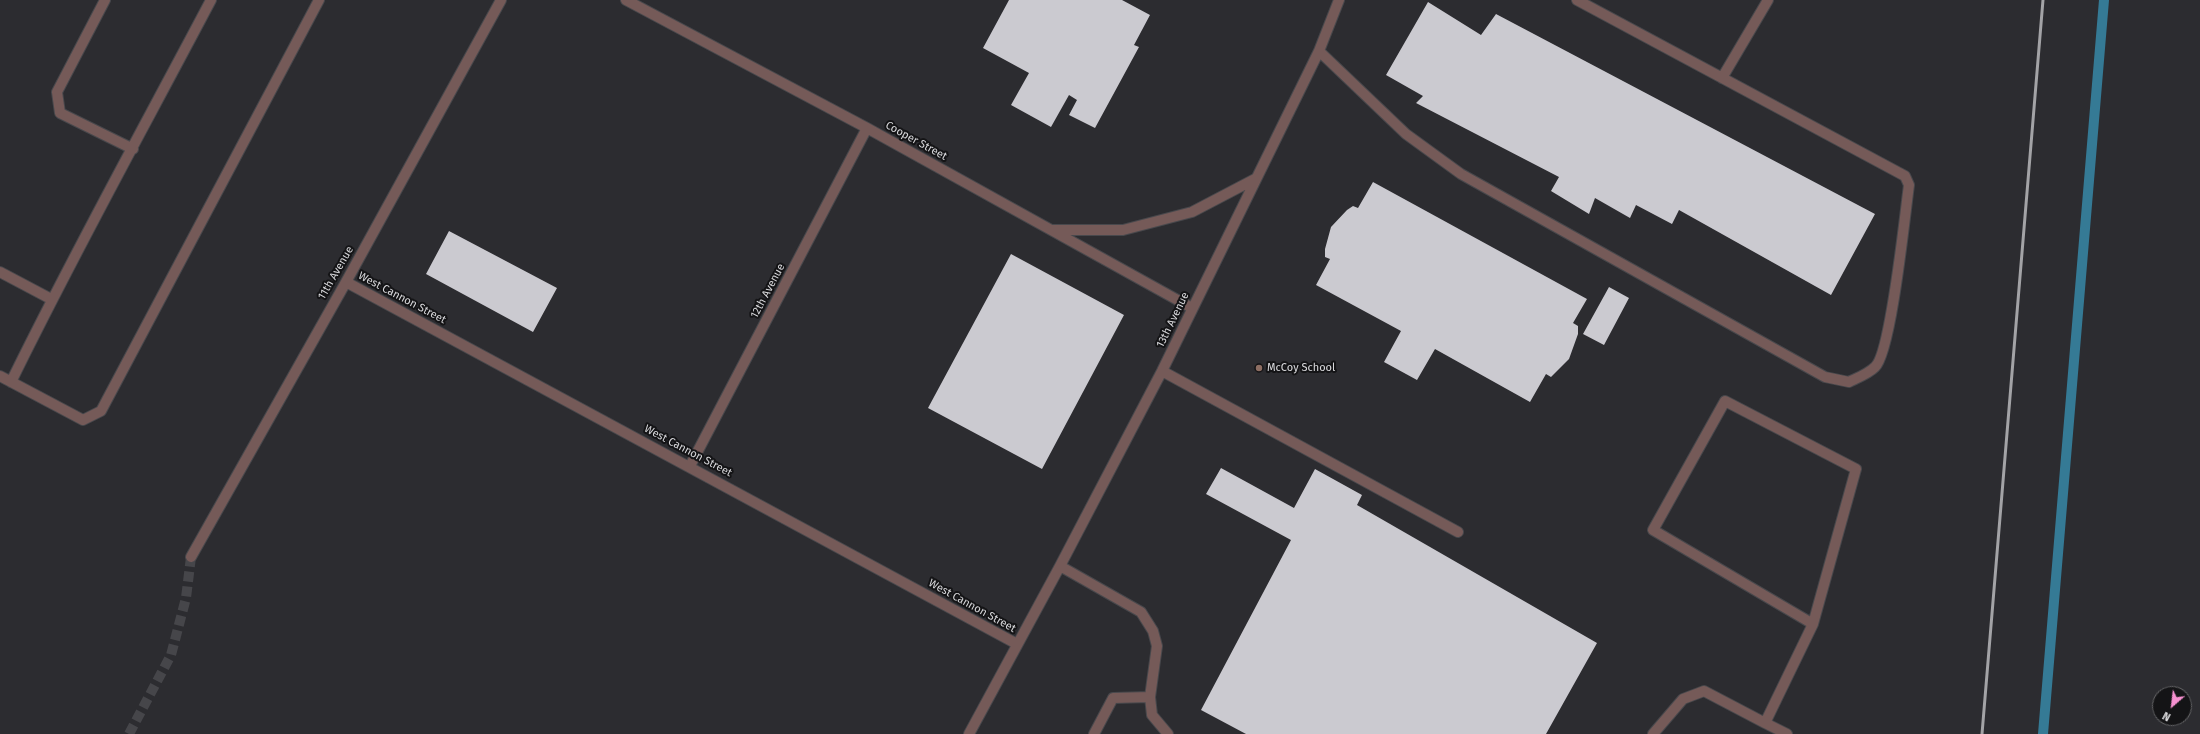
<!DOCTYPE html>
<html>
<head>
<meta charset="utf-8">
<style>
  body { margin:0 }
  #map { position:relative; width:2200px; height:734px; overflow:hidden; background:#2c2c30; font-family:"Fira Sans",sans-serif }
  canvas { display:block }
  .north { position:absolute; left:2152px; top:686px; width:40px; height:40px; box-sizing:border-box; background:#141416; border:1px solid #636365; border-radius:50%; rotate:208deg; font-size:11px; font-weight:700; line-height:16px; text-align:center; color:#d9d9dc }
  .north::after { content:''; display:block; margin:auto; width:14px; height:18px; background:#f690d0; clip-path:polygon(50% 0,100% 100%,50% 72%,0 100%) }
</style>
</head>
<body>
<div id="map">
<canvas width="2200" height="734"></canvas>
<div class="north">N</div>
</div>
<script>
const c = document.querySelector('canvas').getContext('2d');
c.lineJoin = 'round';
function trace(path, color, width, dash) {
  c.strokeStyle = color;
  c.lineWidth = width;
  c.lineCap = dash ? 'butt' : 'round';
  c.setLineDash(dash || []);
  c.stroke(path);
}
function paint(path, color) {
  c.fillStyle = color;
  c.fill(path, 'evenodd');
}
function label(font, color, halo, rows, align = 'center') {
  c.font = font + ' "Fira Sans",sans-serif';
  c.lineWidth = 4;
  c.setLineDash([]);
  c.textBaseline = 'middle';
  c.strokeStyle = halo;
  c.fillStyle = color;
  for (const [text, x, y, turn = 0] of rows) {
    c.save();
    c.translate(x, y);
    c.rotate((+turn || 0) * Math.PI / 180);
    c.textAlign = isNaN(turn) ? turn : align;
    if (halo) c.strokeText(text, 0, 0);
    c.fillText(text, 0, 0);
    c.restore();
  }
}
trace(new Path2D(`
  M2043,734l61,-734`), '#357a95', 10);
paint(new Path2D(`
  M1009,0h113l28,15 -16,30 5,2 -44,81 -26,-13 8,-15 -8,-5 -18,32 -40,-22 18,-32 -46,-25z
  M1428,2l53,33 15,-21 379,200 -44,81 -152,-85 -7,14 -36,-19 -6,13 -35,-20 -6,16 -38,-23 8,-14 -143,-74 7,-7 -37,-21z
  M1373,182l214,117 -14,24 5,3v8l-9,25 -18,18 -5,-3 -16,28 -95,-53 -18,31 -33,-18 17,-31 -85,-46 14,-26 -5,-2v-8l6,-22 16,-17 6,-4 5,2z
  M449,231l108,57 -24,44 -107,-58z
  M1011,254l113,61 -82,154 -114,-61z
  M1609,287l20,11 -25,47 -21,-11z
  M1221,468l73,40 21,-39 47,26 -5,10 240,138 -51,91h-300l-45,-24 90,-170 -85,-46z`), '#cbcad0');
trace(new Path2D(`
  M129,734l42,-79 15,-57 5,-41`), '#46464a', 10, [10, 5]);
const minor = new Path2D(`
  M105,0l-48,92 3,21 73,36
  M626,0l241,128 325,180
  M1319,51l87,83 55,40 364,203 24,5c8,-4 19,-8 26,-15 16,-14 30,-153 34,-182l-4,-9 -328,-176
  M1722,78l46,-78
  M1052,230h71l69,-18 63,-33
  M0,272l51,27
  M346,282l671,362
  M1162,371l296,161
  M0,376l83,44 18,-9 218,-411
  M11,382c63,-129 133,-255 200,-382
  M690,466l177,-338
  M191,557l155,-275 155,-282
  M1060,566l81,46 12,19 4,15 -7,51 2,18 16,19
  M969,734l91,-168 102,-195 157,-320 20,-51
  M1094,734l19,-36 37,-1
  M1653,734l30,-35 21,-8 61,32
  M1787,734l-22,-11 48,-99 43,-155 -131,-68 -72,129 160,94`);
trace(minor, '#48484c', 12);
trace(minor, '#755a58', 10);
trace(new Path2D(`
  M1982,734l61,-734`), '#a3a3a6', 3);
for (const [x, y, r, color] of [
  [1259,368,4,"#8d6e63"]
]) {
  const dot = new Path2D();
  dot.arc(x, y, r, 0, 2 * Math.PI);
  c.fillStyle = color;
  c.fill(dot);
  trace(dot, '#141416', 1.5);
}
label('11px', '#d9d9dc', '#141416', [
  ["Cooper Street",916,141,29],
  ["11th Avenue",336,273,-60],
  ["12th Avenue",768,291,-62],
  ["West Cannon Street",402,298,28],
  ["13th Avenue",1173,320,-64],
  ["West Cannon Street",688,451,28],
  ["West Cannon Street",972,606,29]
]);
label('11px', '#d9d9dc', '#141416', [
  ["McCoy School",1267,368]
], 'left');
</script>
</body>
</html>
